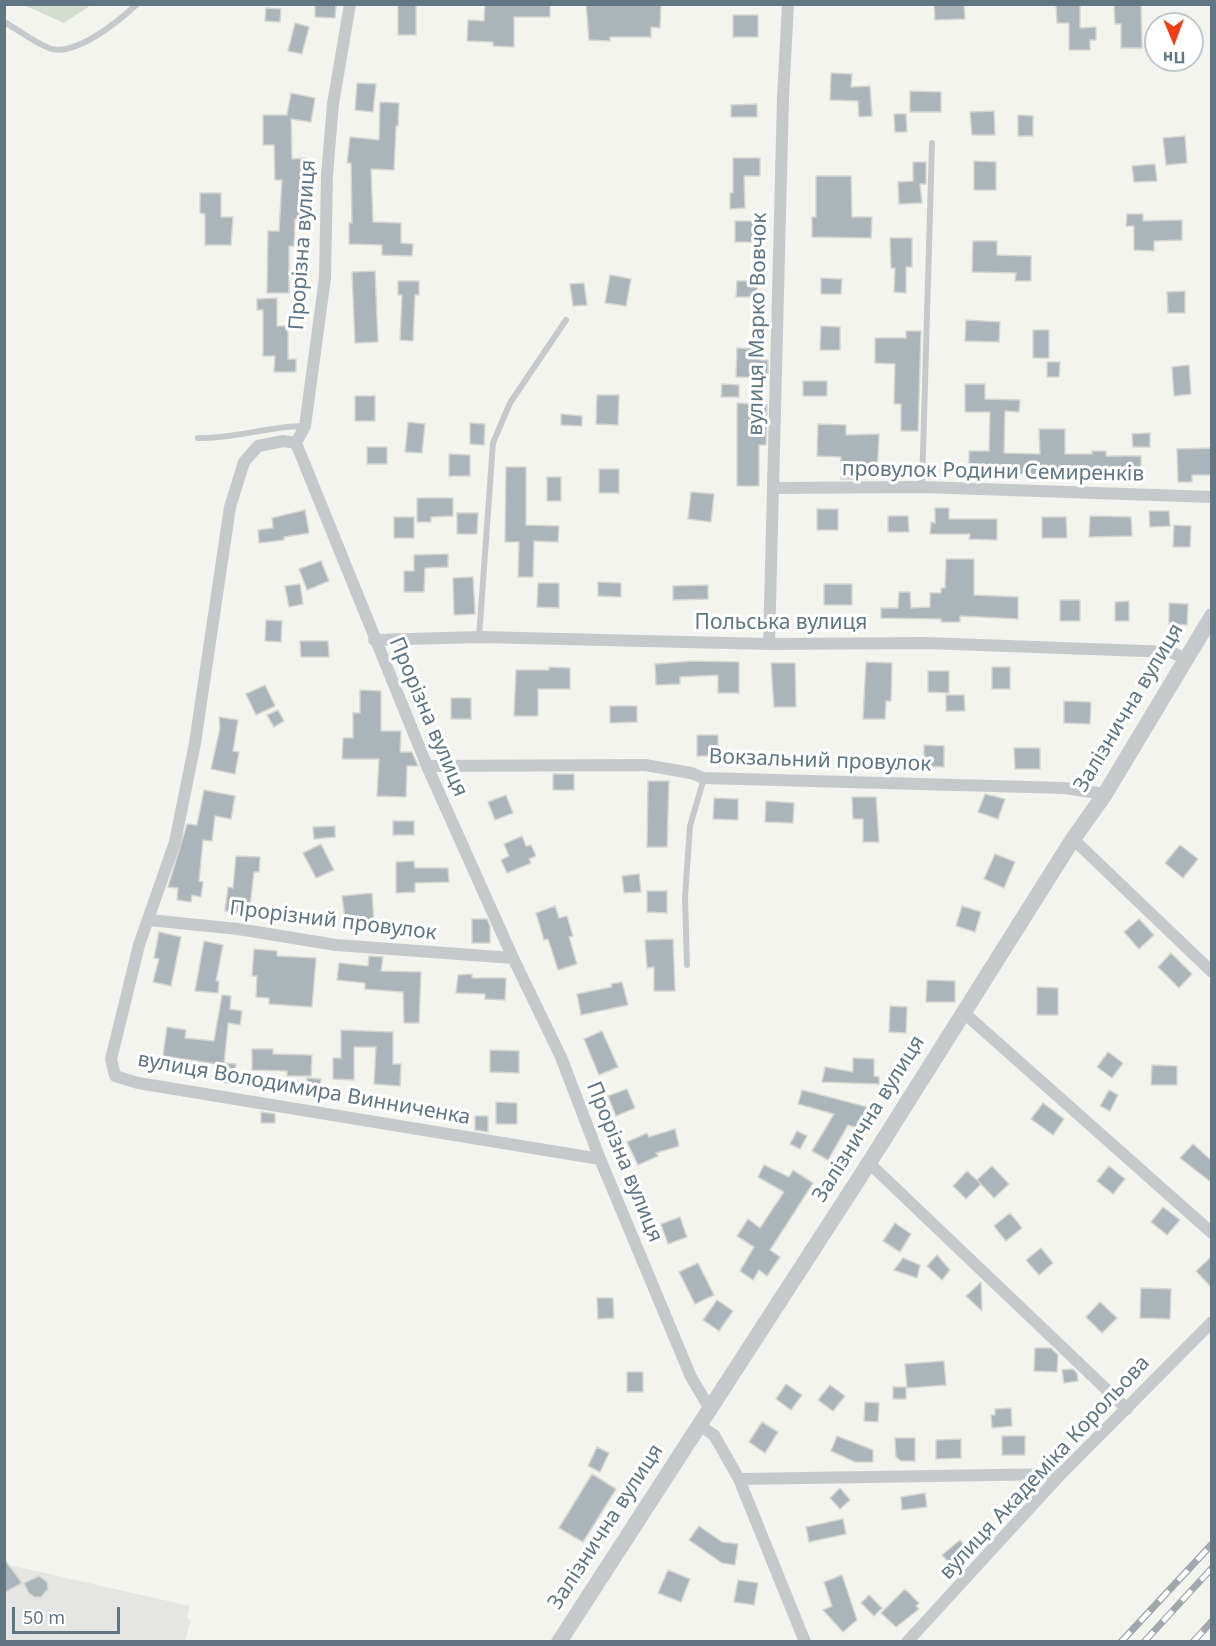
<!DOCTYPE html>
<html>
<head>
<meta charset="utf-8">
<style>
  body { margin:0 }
  #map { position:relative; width:1216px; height:1646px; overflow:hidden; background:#f4f4ef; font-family:"Noto Sans",sans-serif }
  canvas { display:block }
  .frame { position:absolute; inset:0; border:6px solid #617583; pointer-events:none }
  .north { position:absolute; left:1144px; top:12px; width:60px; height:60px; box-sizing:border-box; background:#fff; border:2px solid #c0c8cd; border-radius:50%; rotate:179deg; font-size:16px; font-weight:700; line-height:24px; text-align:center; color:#617583 }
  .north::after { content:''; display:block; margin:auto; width:21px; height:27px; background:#ef3e14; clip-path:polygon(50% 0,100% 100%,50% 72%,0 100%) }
  .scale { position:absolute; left:12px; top:1607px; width:108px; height:27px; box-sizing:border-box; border:3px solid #617583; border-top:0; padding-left:8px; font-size:18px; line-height:21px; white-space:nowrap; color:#617583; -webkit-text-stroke:4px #fff; paint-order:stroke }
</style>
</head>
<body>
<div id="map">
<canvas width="1216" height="1646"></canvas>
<div class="frame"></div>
<div class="north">Пн</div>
<div class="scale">50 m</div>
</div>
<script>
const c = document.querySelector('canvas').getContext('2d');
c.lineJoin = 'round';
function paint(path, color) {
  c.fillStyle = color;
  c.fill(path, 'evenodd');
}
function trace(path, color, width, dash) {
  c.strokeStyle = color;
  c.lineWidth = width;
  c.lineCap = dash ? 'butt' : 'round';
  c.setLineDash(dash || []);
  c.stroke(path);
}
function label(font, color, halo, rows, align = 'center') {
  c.font = font + ' "Noto Sans",sans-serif';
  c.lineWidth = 6;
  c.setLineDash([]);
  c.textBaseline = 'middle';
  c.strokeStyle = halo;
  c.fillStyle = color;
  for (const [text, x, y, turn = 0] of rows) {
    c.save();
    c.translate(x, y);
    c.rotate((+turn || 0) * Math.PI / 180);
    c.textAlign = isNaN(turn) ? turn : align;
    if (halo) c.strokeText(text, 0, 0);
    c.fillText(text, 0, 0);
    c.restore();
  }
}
paint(new Path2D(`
  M5,1564l185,42 -3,12 4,2 -6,21 -180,1z`), '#e5e5e3');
paint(new Path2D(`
  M24,5l67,-1v1l-27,18z`), '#d5dcd0');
const building = new Path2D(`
  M315,4h21l-1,14 -20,-1z
  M398,4h18v31h-18z
  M485,4h65v13h-36v30l-21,-1v-4l-26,-1 1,-21 16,1z
  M586,4h75l-1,24 -9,-1v10h-41v4l-21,-1z
  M934,4h30l1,15 -30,1z
  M1056,4h24v24l16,-1v13h-6v10h-21v-27h-12z
  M1114,4h27l1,44h-21v-24h-6z
  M266,8l15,1 -1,13 -15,-1z
  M733,15h25v22h-25z
  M295,23l14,4 -7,27 -14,-3z
  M831,73l21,1 -1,13 19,-1 2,30 -13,1 -1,-16 -28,-1z
  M357,83l19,1 -3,28 -18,-2z
  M910,91l31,1v20h-31z
  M291,93l24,5 -4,24 -20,-3 1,40 14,-1 -3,61h-8l-1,27h-5v47h-22l1,-62h11l3,-51h-7l-1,-35h-11v-30h24z
  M380,102l19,1 -1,23h-2l-2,44 -23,-1 2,53 28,1v20l12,1 -1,12 -30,-1v-10l-33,-1v-21h3l-1,-60h-4l3,-26 29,3z
  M757,104v13h-26v-12z
  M994,111l1,24h-23l-2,-23z
  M894,114h12l1,18h-12z
  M1018,115l15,1v20h-15z
  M1185,136l2,27 -21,2 -3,-27z
  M733,158h27v18h-16l1,32 -15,1v-16h3z
  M974,161l22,1v28h-22z
  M913,162h13v22h-6l2,19 -23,1 -1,-22 15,-1z
  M1155,164l2,17 -23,1 -2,-16z
  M816,176h35l1,41h20l-1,21 -59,-1v-20h4z
  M200,193h21v24h12l-2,28h-26v-31l-5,-1z
  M1127,214h16v7l39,-1v20l-28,1v10l-20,-1v-24h-8z
  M735,221h21v21h-21z
  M890,238h22v29h-6v26l-12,-1 1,-24h-4z
  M973,241h24v14l34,1v25h-16l1,-8 -44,-1z
  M375,271l3,71 -23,1 -3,-71z
  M610,275l21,4 -5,27 -21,-3z
  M821,278l21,1 -1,15h-20z
  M398,281h21v14h-4l-2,46 -13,-1 2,-45h-4z
  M737,281h21l-1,16h-21z
  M584,283l3,22 -14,1 -3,-22z
  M1185,291v22h-17l-1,-21z
  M277,298v28h11v33h8v13h-22l1,-16h-12v-46h-6v-11z
  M966,320l34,2 -1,20 -34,-1z
  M821,326l19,1v23h-20z
  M1033,330h16v28h-16z
  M906,331h15l-3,100h-17v-27h-7l1,-40 -20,-1v-25h31z
  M737,348l25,1 -1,11h7v18l-32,-1z
  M1047,362h13l-1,15h-12z
  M1189,365l2,29 -17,2 -2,-29z
  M803,381h24v15h-24z
  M722,384l17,1v12h-18z
  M965,384h20v15l35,1 -1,12 -14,-1 -1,42 36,1 -1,-25h26v25h27v-3h14v5h35v22l-21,-1 1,-8h-38v7l-114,-4v-21h20l1,-39h-25z
  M597,395h22l-1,30 -22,-1z
  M355,396h20v25h-20z
  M737,403l30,2 -1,40h-7v41h-22z
  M561,414l21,2v10l-21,-1z
  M408,422l17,2 -3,29 -17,-1z
  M470,423l15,1 -1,21 -14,-1z
  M818,424l28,1v10l33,-1 -2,41 -19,-1v5h-17v-22l-24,-1z
  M1150,433v14h-17l-1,-13z
  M367,447h20v17h-20z
  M1212,448v27h-20v7h-14l-1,-33z
  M449,454l21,1v21h-21z
  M506,467h20v58l33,1 -1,16 -24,-1 -1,36h-15l1,-35h-14z
  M599,469h20v24h-20z
  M547,477h14v24h-14z
  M691,492l23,2 -3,28 -23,-3z
  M417,498h36v18l-22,1v5h-14z
  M935,508h14v11h48v21l-28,-1 1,-5h-40l1,-12 4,1z
  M817,509h21v21h-21z
  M305,510l4,23 -25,4v3l-25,3 -1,-13 15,-2 -1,-10z
  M1149,511h20l1,15 -20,1z
  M457,513h21l-1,21h-20z
  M888,516h20l1,16h-21z
  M1090,516l41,1 1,19 -43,1z
  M394,517h20v21h-20z
  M1042,517h24l1,21h-25z
  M1174,525l17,1 -1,21h-17z
  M448,554v13l-23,1 -1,24h-20v-21h10v-16z
  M946,559h28v36l44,2v22l-58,-3v6h-19v-3l-60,-1v-10h17l1,-16h11l1,16 19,-1v-14h11v-5h4z
  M321,561l8,20 -22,9 -8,-21z
  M473,577l2,37 -21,1 -1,-37z
  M598,582l23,1v14l-23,-1z
  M538,583h21v25l-22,-1z
  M300,584l3,20 -14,3 -4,-21z
  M824,584h28v21h-28z
  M708,585v14l-35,1v-14z
  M1060,600h20v21h-20z
  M1129,601v20h-14v-19z
  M1169,603l19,1 -1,21 -18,-1z
  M266,620l16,1 -1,21 -16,-1z
  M300,641h28l1,16h-28z
  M693,661l46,1v31h-21v-18l-38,2v7l-24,1 -1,-21z
  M866,662l26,1 -1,38h-5l-1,18h-22z
  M771,663h24l1,44h-22z
  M549,667l21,1v21h-32v27h-24l2,-46h33z
  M992,667h18v22h-18z
  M928,671h21v22l-21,-1z
  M265,685l10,21 -19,9 -10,-21z
  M360,690l21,1v40h20l-1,21h12l6,14h-11l-1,31 -29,-1 2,-37h-37l1,-21h10v-25h7z
  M946,695h18l1,16h-19z
  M451,698h20v21h-20z
  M1064,701l27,1 -1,22 -26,-1z
  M610,706h27v16l-27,1z
  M278,710l6,11 -10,6 -7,-12z
  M219,717l19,3 -5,31 6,1 -4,22 -24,-5 9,-41z
  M697,735h21v21h-21z
  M924,745l20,1v21l-20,-1z
  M1014,748h26v21h-25z
  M553,774h21v16h-21z
  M648,781h21l-2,66h-20z
  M204,790l31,6 -4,23 -16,-3 -3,25 -9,-1 -4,41 4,1 -2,15 -9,-2 -1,7 -14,-2 1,-12 -10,-1 19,-63 10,1z
  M985,794l20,5 -7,20 -20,-7z
  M506,795l7,18 -18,7 -7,-18z
  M852,797h24l3,45h-16v-23h-10z
  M714,798l24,1v21l-25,-1z
  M766,801l28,2 -1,20 -28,-1z
  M393,821h21v14h-21z
  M335,826v11l-21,2 -1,-12z
  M522,836l4,10 5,-1 5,11 -7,3 2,4 -24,10 -6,-13 8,-4 -5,-12z
  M321,844l13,26 -18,8 -13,-25z
  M1180,845l18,14 -15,19 -18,-15z
  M995,854l20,8 -11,26 -20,-9z
  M236,856l24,1 -1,15h-5l-5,42 -24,-3 3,-24 5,1z
  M414,861l1,7h33l1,14 -34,1v9l-19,1v-31z
  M639,874l2,18 -17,1 -2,-17z
  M647,891h20v22l-20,-1z
  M372,893l2,31 -28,3 -4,-31z
  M555,906l4,12 8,-2 6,20 -4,1 8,27 -19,6 -10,-31 -4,1 -8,-27z
  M962,906l19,6 -6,20 -19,-6z
  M472,919h15l3,7v17h-18z
  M1139,919l15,16 -15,14 -15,-17z
  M159,932l22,5 -10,49 -18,-4 6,-23 -5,-1z
  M673,939l2,52h-21v-24l-7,1 -2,-28z
  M204,941l19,4 -7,36h3l-1,12 -23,-2z
  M254,949l23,2v5l39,2 -4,49 -43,-3v-6l-13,-1 1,-21h-5z
  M1171,953l21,21 -13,14 -21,-21z
  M369,956l14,1 -2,14 40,1 -2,51h-15l-1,-31 -38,-3v-6l-28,-3 2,-17 29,3z
  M472,974v4h34l-1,22 -20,-1v-5l-29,-1 2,-18z
  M927,980l28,1v21h-29z
  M622,982l6,23 -47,10 -4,-21 35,-7 -1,-3z
  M1037,987l21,1v27h-21z
  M222,995l9,1 -1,13 12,2 -2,14 -12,-2 -4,42 -61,-9 4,-29 19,3 -1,8 29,3z
  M890,1006l17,1 -1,26 -17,-1z
  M341,1030l52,2v32h8l-1,22 -26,-2 2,-37h-22v33l-21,-1v-21h8z
  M602,1031l16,36 -19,8 -15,-36z
  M252,1049h21v5l39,1 -1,21h-24v-5l-35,-1z
  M490,1050l29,1v22l-29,-1z
  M1108,1052l15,11 -11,15 -15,-11z
  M853,1058l21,1v17l5,1v7l-57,-2 3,-15 28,5z
  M225,1063l11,1 -2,20 -10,-1z
  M1152,1065l25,1v19h-26z
  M307,1078l14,1 -2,20 -14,-1z
  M627,1089l8,19 -19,8 -8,-20z
  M802,1090l65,17 -7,22 -12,-4 -20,35 -16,-9 22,-37 -36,-10z
  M1109,1090l9,5 -8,16 -10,-5z
  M496,1102l21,1v21h-21z
  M1043,1103l21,16 -11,16 -22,-16z
  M261,1112l14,2v9h-14z
  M475,1116h13v16l-13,-2z
  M675,1129l4,17 -23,7 2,3 -20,9 -11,-23 20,-9 2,4z
  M797,1131l10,5 -7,13 -10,-5z
  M1193,1144l19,17v22l-32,-25z
  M764,1165l25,12 4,-7 20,13 -43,67 10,7 -13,19 -8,-6 -6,10 -13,-9 14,-24 -17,-11 11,-17 12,9 24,-36 -26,-15z
  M992,1166l17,18 -15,14 -17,-18z
  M1109,1166l16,13 -12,15 -16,-13z
  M967,1171l14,13 -15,15 -13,-13z
  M1163,1207l17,13 -13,15 -16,-13z
  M1010,1213l12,15 -16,13 -12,-15z
  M680,1217l7,20 -19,7 -7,-20z
  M895,1223l16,11 -11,18 -17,-11z
  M1041,1248l12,15 -14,12 -13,-15z
  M937,1255l13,15 -8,10 -15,-14z
  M1212,1256v32l-16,-17z
  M903,1258l17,7 -3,13 -23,-8z
  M698,1263l16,32 -19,9 -16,-32z
  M981,1282l1,29 -16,-15z
  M1141,1288l30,1 -1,30 -30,-1z
  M597,1298h16l1,20 -16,1z
  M717,1300l16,11 -14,20 -16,-11z
  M1100,1302l17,16 -15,15 -16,-16z
  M1035,1348h16l7,7 -1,17 -23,-1z
  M944,1361l2,24 -39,3 -2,-24z
  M1073,1369l4,4 1,8 -14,2 -2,-13z
  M627,1372h16v20h-16z
  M786,1384l16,11 -11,15 -15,-11z
  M830,1385l15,11 -12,15 -15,-11z
  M893,1387h13v12h-13z
  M865,1402l14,1 -1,19 -14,-1z
  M1011,1408l1,18 -20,2 -1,-13h4v-6z
  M762,1422l16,10 -13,21 -16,-11z
  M837,1436l36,14v12h-18l-24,-11z
  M1002,1436h23v19h-23z
  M895,1438h20v23h-14l-5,-4z
  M961,1439v19l-25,1v-19z
  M597,1447l12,6 -9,19 -12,-6z
  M592,1474l24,15 -33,53 -24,-14z
  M840,1488l10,12 -10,9 -10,-11z
  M925,1493l2,14 -25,3 -1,-13z
  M843,1519l3,15 -37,8 -3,-15z
  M699,1526l23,16 16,2 -3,21 -13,-2 -33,-23z
  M960,1540l12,15 -17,14 -13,-14z
  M4,1559l18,24 -18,10z
  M668,1570l22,9 -9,23 -23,-9z
  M842,1575l15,45 -14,12 -20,-22 9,-4 -8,-24z
  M39,1576l8,6 1,7 -7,8h-7l-6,-5 -4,-9z
  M738,1580l20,3 -4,22 -20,-3z
  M905,1589l14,14 -3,3 3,3 -23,18 -15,-14z
  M869,1595l13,13 -8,8 -13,-13z`);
paint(building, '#abb4b8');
trace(building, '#d5d5d2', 1.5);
trace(new Path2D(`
  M4,22c15,8 29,20 45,26 25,10 70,-27 88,-44
  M198,438c36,1 70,-12 107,-12
  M922,487l10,-344
  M479,637l14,-194 17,-40 56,-83
  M687,965l-2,-68 5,-71 14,-48`), '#c6c9cc', 6);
trace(new Path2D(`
  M350,4l-17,100 -6,71 -2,103 -20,148 -9,17 131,323 86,192 48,99 39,102 91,218 19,32
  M296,443l-13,-2 -25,5 -14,16 -14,45 -35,236 -20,99 -36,103 -28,114 4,17 23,7 462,76
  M774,488l148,-1 290,10
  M374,640l105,-3 290,7 157,-1 245,9 15,7
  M769,644l14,-546 5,-94
  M427,766l218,-1 46,8 13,5 360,10 41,6
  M1073,839l139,133
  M149,920l89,9 98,16 177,13
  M963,1012l249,221
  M869,1163l258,246
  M699,1425l15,10 25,44 322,-5
  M739,1479l66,163
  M907,1642l154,-168 151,-152`), '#c6c9cc', 12);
trace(new Path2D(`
  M559,1642l310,-479 204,-324 32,-45 107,-178`), '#c6c9cc', 16);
const rail = new Path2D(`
  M1121,1642l91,-98
  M1144,1642l68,-74
  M1193,1642l19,-21`);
trace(rail, '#a1a8ad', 7);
trace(rail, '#fff', 4.5, [14]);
label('21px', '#617583', '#fff', [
  ["Прорізна вулиця",303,245,-86],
  ["вулиця Марко Вовчок",758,324,-89],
  ["провулок Родини Семиренків",993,472,1],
  ["Польська вулиця",781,623],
  ["Залізнична вулиця",1129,708,-59],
  ["Прорізна вулиця",428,717,67],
  ["Вокзальний провулок",820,761,2],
  ["Прорізний провулок",333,921,7],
  ["вулиця Володимира Винниченка",304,1089,10],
  ["Залізнична вулиця",869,1119,-58],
  ["Прорізна вулиця",624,1162,68],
  ["вулиця Академіка Корольова",1045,1468,-47],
  ["Залізнична вулиця",606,1527,-57]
]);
</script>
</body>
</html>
